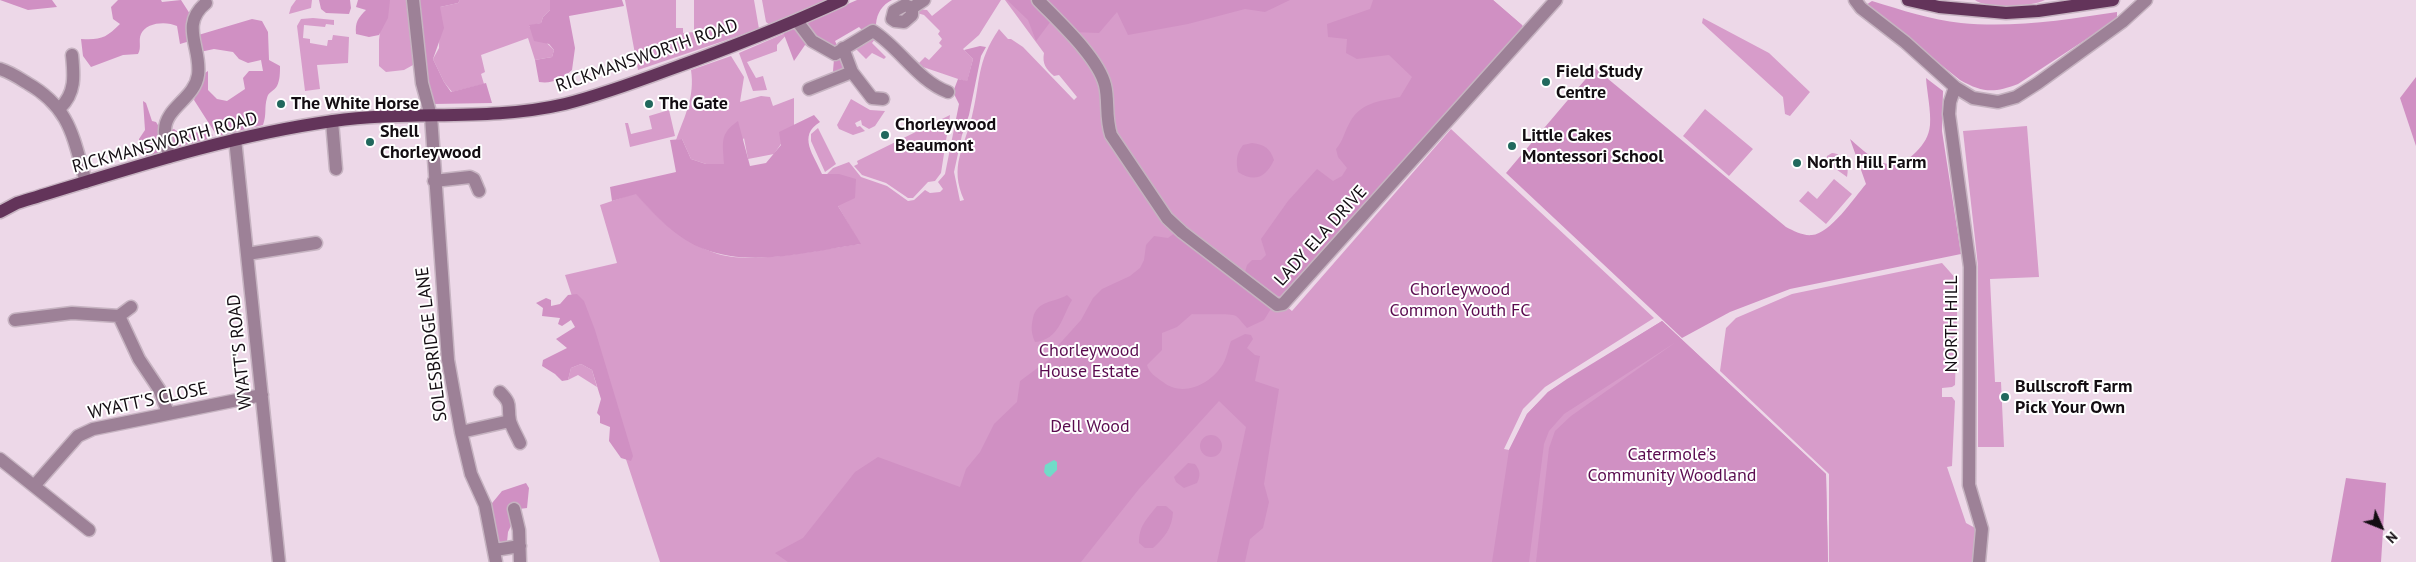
<!DOCTYPE html>
<html>
<head>
<meta charset="utf-8">
<style>
  body { margin:0 }
  #map { position:relative; width:2416px; height:562px; overflow:hidden; background:#edd8e8; font-family:"PT Sans",sans-serif }
  canvas { display:block }
  .north { position:absolute; left:2356px; top:502px; width:50px; height:50px; -webkit-text-stroke:4px #fff; paint-order:stroke; rotate:134deg; font-size:14px; font-weight:700; line-height:20px; text-align:center; color:#130d12 }
  .north::after { content:''; display:block; margin:auto; width:18px; height:22px; background:#130d12; clip-path:polygon(50% 0,100% 100%,50% 72%,0 100%) }
</style>
</head>
<body>
<div id="map">
<canvas width="2416" height="562"></canvas>
<div class="north">N</div>
</div>
<script>
const c = document.querySelector('canvas').getContext('2d');
c.lineJoin = 'round';
function paint(path, color) {
  c.fillStyle = color;
  c.fill(path, 'evenodd');
}
function trace(path, color, width, dash) {
  c.strokeStyle = color;
  c.lineWidth = width;
  c.lineCap = dash ? 'butt' : 'round';
  c.setLineDash(dash || []);
  c.stroke(path);
}
function label(font, color, halo, rows, align = 'center') {
  c.font = font + ' "PT Sans",sans-serif';
  c.lineWidth = 4;
  c.setLineDash([]);
  c.textBaseline = 'middle';
  c.strokeStyle = halo;
  c.fillStyle = color;
  for (const [text, x, y, turn = 0] of rows) {
    c.save();
    c.translate(x, y);
    c.rotate((+turn || 0) * Math.PI / 180);
    c.textAlign = isNaN(turn) ? turn : align;
    if (halo) c.strokeText(text, 0, 0);
    c.fillText(text, 0, 0);
    c.restore();
  }
}
paint(new Path2D(`
  M296,0h16l-1,8 -22,6 2,-7z
  M384,0h24l5,61v4l-9,5 -18,2 -7,-6v-26z
  M460,0h90v10l-7,7 -2,6 -12,3 25,24 -2,7 -17,3 -7,-22 -47,17 4,17 -4,2 3,10 -32,8 -8,-10 -11,-23 6,-11 1,-41 18,-4z
  M625,0h51v28h7v5l11,-1v-32h60l5,29 -121,41z
  M762,0h68l-59,26 -5,-4z
  M952,0h49l-22,35 -16,14 10,10 -6,23 -44,-15 -4,-4 6,-6 4,3 13,-14 -3,-3 3,-4 -4,-5 2,-3 -16,-16 -7,-2 1,-4 9,1 5,6z
  M1005,0h488l29,25v3l-242,273 12,10 159,-182 203,189 -109,69 -22,22 -19,40 5,1 18,-36 21,-22 114,-71 164,153 2,88h-1168l-95,-287 52,-12 -17,-58 36,-12c21,26 47,49 79,60 37,13 106,-4 145,-9l-22,-38 1,-32h-12l6,-6 16,-6 12,15 26,9 21,15 6,-1 11,-10 5,3 10,-1 3,-3 -5,-7 7,-8 11,-55 2,15 4,1 -8,37 6,29 4,-1c-15,-34 0,-51 8,-84 9,-36 4,-53 27,-87l9,10h3l12,8 51,53 3,-3 -18,-22 -5,1c-8,-7 -12,-12 -10,-23z
  M1975,0h70c-13,7 -59,9 -70,0z
  M313,18l21,2v5l-8,-1 -1,3 -21,-2 -1,13 7,1v4l17,3 1,-6h4l1,-5 16,2 -1,26 -31,2 3,24 -15,2 -8,-65 4,-7z
  M1703,18l66,35 41,39 -20,24 -5,-2 -2,-17 -81,-74z
  M790,31l-13,14v6l-30,11 9,16 7,-2 4,14 -14,1 -14,-38z
  M870,37l6,1 -4,5 14,14 -2,2 -12,-6 -6,6 -12,-12z
  M731,56l13,21 -4,25 21,-6 9,1 3,9 21,-8v27l-20,29 -26,5 -4,-21 -19,26h-19l-15,-5 -9,-20 -6,1c9,-25 19,-43 15,-70z
  M851,99l19,11 15,1 -10,15 -6,3 -7,-4 -1,-5 -6,3 2,4 3,-1 5,5 -12,4 -14,-6 -2,-4z
  M1705,109l48,40 -24,27 -46,-40z
  M669,110l6,26 -45,11 -5,-24h3l3,11 21,-5 -3,-13z
  M950,115l-9,58 -6,8 -7,1 -15,16h-5l-22,-15 -24,-8 -8,-9 4,-2 -1,-3z
  M2027,126l12,151 -49,2 5,103h6l3,65h-26v-181l-15,-135z
  M818,128l18,36 -11,8 -14,-31v-7z
  M1832,153c12,1 18,12 15,24l-21,-15 1,-6z
  M1834,179l18,15 -26,30 -27,-23 9,-10 9,8z
  M1942,263l16,18 -3,104 -3,2 -10,1v9h10l3,4 -3,65 -5,1 19,56 11,6 -3,33h-145v-88l-109,-103 6,-43 10,-10 56,-24z
  M581,364l11,6 5,17 -19,-12 -10,5 3,-12z`), '#d79cca');
paint(new Path2D(`
  M0,0h52l5,7 -29,3z
  M118,0h43l1,2 19,-2 9,14 -2,13 2,14 -10,3 -3,-18c-10,-5 -31,-4 -36,8 -3,7 1,13 -3,20l-15,1 -32,12 -8,-11 -2,-17c20,1 25,-1 39,-15l-7,-5 -2,-12z
  M319,0h31l1,8 -2,6 -23,-1 -5,-4z
  M358,0h32l-2,18 -9,17 -10,2 -13,-3c-1,-12 2,-16 10,-24l-10,-3z
  M417,0h43l-2,3 -18,4 4,21 -11,31 11,23 7,10 35,-9 6,20 -59,1 -6,-23z
  M550,0h72l2,6 -55,10 6,32 -3,22c-10,9 -20,14 -33,12l-4,-22 17,-3 2,-7 -5,-6 -15,-3 -5,-16 12,-2 2,-6 7,-7z
  M857,0h35c-10,5 -15,13 -16,24l-12,8 -5,-5 -24,14 13,27 -13,6 -2,-3 1,-12 -29,-14 -11,16 -11,-29z
  M1007,0h27l17,21 -15,20 -8,-21z
  M1043,0h247l-25,12 -20,-3 -57,15 -60,11 -11,-23 -18,21 -27,-1z
  M1373,0h120l30,26 -239,270h-6l-33,-24 2,-7 5,-5h9l5,-5 -5,-16 27,-38 29,-32 16,12 9,-5 5,-8 -9,-11 -2,-8c7,-8 8,-16 13,-25 10,-21 30,-23 51,-27l12,-20 -23,-22 -32,4 -11,-6 1,-14 -19,-2 -1,-13 43,-15z
  M1872,1c30,9 59,19 89,22 52,5 104,-3 156,-11v7l-99,65c-24,9 -35,9 -58,-4l-94,-75z
  M252,19l10,2 6,11 1,28 11,6c0,7 0,14 -3,20 -3,5 -9,6 -10,12 -3,10 0,16 -4,27l-46,11 -23,-36 8,-25 6,-4v19l9,9 10,2 18,-12 -2,-11 6,-7h14l-2,-11 -13,3 -9,-4 -6,-7 -19,-3 -14,3 -5,-16z
  M980,46l6,1 -5,9 -12,59 -7,20 -4,-1 -2,-15 3,-15 -6,-12 5,-13 9,2 6,-22 -9,-9z
  M1595,68l191,159c8,4 17,9 26,8 18,-1 42,-37 54,-51l-16,-45c22,19 41,39 66,13 8,-8 13,-16 14,-27 1,-15 -3,-32 -4,-47l17,13 -1,40 19,123 -171,35 -60,23 -48,26 -176,-165z
  M2416,77v69l-16,-48z
  M143,101l3,2 6,18 4,1 5,8 6,1 7,-2c11,9 17,4 29,2l10,4 -7,5 -33,8 -24,12 -6,-4 -4,-10v-7l6,-9z
  M814,115l6,7c-23,14 -6,33 2,52h17l17,5 -1,19 -17,8 23,38c-49,7 -109,24 -157,5 -27,-10 -50,-34 -68,-55l-24,7 -2,-14 66,-15 -6,-32 12,-1 9,20 15,5h18c-1,-21 -5,-30 14,-43l12,45 16,-3 15,-18 -2,-13z
  M1252,143c13,2 18,5 22,17 -8,17 -19,23 -36,12 -2,-11 -2,-18 5,-27z
  M1176,232l96,75 -8,13 -17,8c-4,-4 -7,-9 -11,-12 -5,-3 -35,-1 -44,-2l-15,13 -15,6v17l-15,15c2,8 9,12 16,17 20,16 48,2 60,-18 4,-7 5,-15 8,-23l14,-7 6,1 2,4 -6,9 8,7 5,1 -5,25 24,8 -15,95 5,18 -6,26 -13,11 -5,23h-28l29,-135 -27,-26 -80,88 -58,73h-293l-13,-9 28,-15 52,-66 23,-15 82,30 6,-18 14,-17 14,-28 23,-22 3,-21 31,-23 3,-8 27,-30 12,-22 9,-9 28,-13 10,-8 4,-8 2,-15 8,-9 14,2z
  M577,294l7,7 11,29 38,126 -2,5 -10,-3 -12,-17 1,-14 -10,-4v-7l-3,-3 4,-14 -9,-29 -11,-6 -10,4 -3,12 -6,1 -7,-7 -13,-8 1,-6 24,-12 -11,-9 19,-12 -4,-7 -9,6 -4,-2 2,-6 -18,-2 1,-8 -7,-5 10,-5 5,2v6l9,-2 8,-9z
  M1067,295l5,5c-10,17 -13,40 -37,42 -4,-9 -4,-15 -2,-24 4,-18 21,-15 34,-23z
  M1662,321l164,153 2,88h-292l13,-114 6,-17 16,-15 105,-74 -112,72 -15,17 -5,13 -15,118h-37l17,-112 18,-36 21,-22 19,-13z
  M1200 446a11 11 0 1 1 22 0a11 11 0 1 1-22 0Z
  M1188,463l7,1c5,6 6,11 2,19l-13,5 -8,-6 -2,-5z
  M2346,478l40,5 -5,79h-50z
  M526,483l3,5 -2,20 -8,1 -11,23 -1,10h-10l-9,-34 14,-17z
  M1157,506h9l7,6c-1,16 -8,25 -20,36h-8l-6,-5c0,-18 8,-24 18,-37z`), '#d090c3');
paint(new Path2D(`
  M1054,460l3,2v8l-7,7 -3,-1 -3,-4 1,-7z`), '#71dbc8');
const minor = new Path2D(`
  M413,0l9,83 9,33 17,244 13,72 10,42 14,31 11,57
  M1038,0c20,21 60,57 67,85 4,16 0,31 6,50l56,83 15,14 95,73 6,-1 273,-304
  M1855,0l6,8 44,34 50,45 18,11 25,4 18,-5 22,-14 84,-61 24,-22
  M905,5l7,3v7l-8,7 -9,-1 -3,-2 2,-8z
  M912,8l12,-8
  M797,21l15,20 23,13 38,-23c27,17 45,50 75,61
  M843,48l9,24 20,26 11,1
  M0,69c10,3 19,9 27,14 44,25 46,55 59,99
  M1955,87l-5,15 -1,12 21,153 -1,218 13,44 -3,33
  M809,89l43,-17
  M60,108c16,-15 14,-33 12,-53
  M332,121l4,48
  M235,139l44,423
  M169,157c-1,-8 -5,-18 -4,-27 0,-22 30,-32 33,-55 4,-27 -19,-50 8,-72
  M434,181l36,-4 4,2 5,12
  M247,254l69,-11
  M119,316l20,43 20,30 9,24
  M15,320l57,-7 47,3 12,-9
  M500,392c13,13 7,14 10,29 2,7 7,15 10,22
  M461,432l49,-11
  M0,459l89,71
  M34,486l44,-50 15,-7 169,-34
  M514,509l5,21 1,32
  M495,550l25,-4`);
const major = new Path2D(`
  M1908,0l31,7 67,6 32,-2 75,-11
  M0,212l17,-9c105,-32 208,-67 316,-82 77,-11 155,1 232,-17 36,-9 71,-22 106,-35 58,-21 115,-43 171,-69`);
trace(minor, '#c6b3c1', 15);
trace(major, '#c6b3c1', 15);
trace(minor, '#9d8197', 12);
trace(major, '#63345a', 12);
for (const [x, y, r, color] of [
  [1546,82,5,"#21685d"],
  [281,104,5,"#21685d"],
  [649,104,5,"#21685d"],
  [885,135,5,"#21685d"],
  [370,142,5,"#21685d"],
  [1512,146,5,"#21685d"],
  [1797,163,5,"#21685d"],
  [2005,397,5,"#21685d"]
]) {
  const dot = new Path2D();
  dot.arc(x, y, r, 0, 2 * Math.PI);
  c.fillStyle = color;
  c.fill(dot);
  trace(dot, '#fff', 2);
}
label('18px', '#130d12', '#fff', [
  ["RICKMANSWORTH ROAD",647,56,-19],
  ["RICKMANSWORTH ROAD",165,143,-15],
  ["LADY ELA DRIVE",1321,236,-48],
  ["NORTH HILL",1952,324,-90],
  ["SOLESBRIDGE LANE",432,344,-97],
  ["WYATT'S ROAD",240,352,-96],
  ["WYATT'S CLOSE",148,401,-12]
]);
label('bold 18px', '#130d12', '#fff', [
  ["Field Study",1556,72],
  ["Centre",1556,93],
  ["The White Horse",291,104],
  ["The Gate",659,104],
  ["Chorleywood",895,125],
  ["Beaumont",895,146],
  ["Shell",380,132],
  ["Chorleywood",380,153],
  ["Little Cakes",1522,136],
  ["Montessori School",1522,157],
  ["North Hill Farm",1807,163],
  ["Bullscroft Farm",2015,387],
  ["Pick Your Own",2015,408]
], 'left');
label('18px', '#5a0b4f', '#fff', [
  ["Chorleywood",1460,290],
  ["Common Youth FC",1460,311],
  ["Chorleywood",1089,351],
  ["House Estate",1089,372],
  ["Dell Wood",1090,427],
  ["Catermole's",1672,455],
  ["Community Woodland",1672,476]
]);
</script>
</body>
</html>
